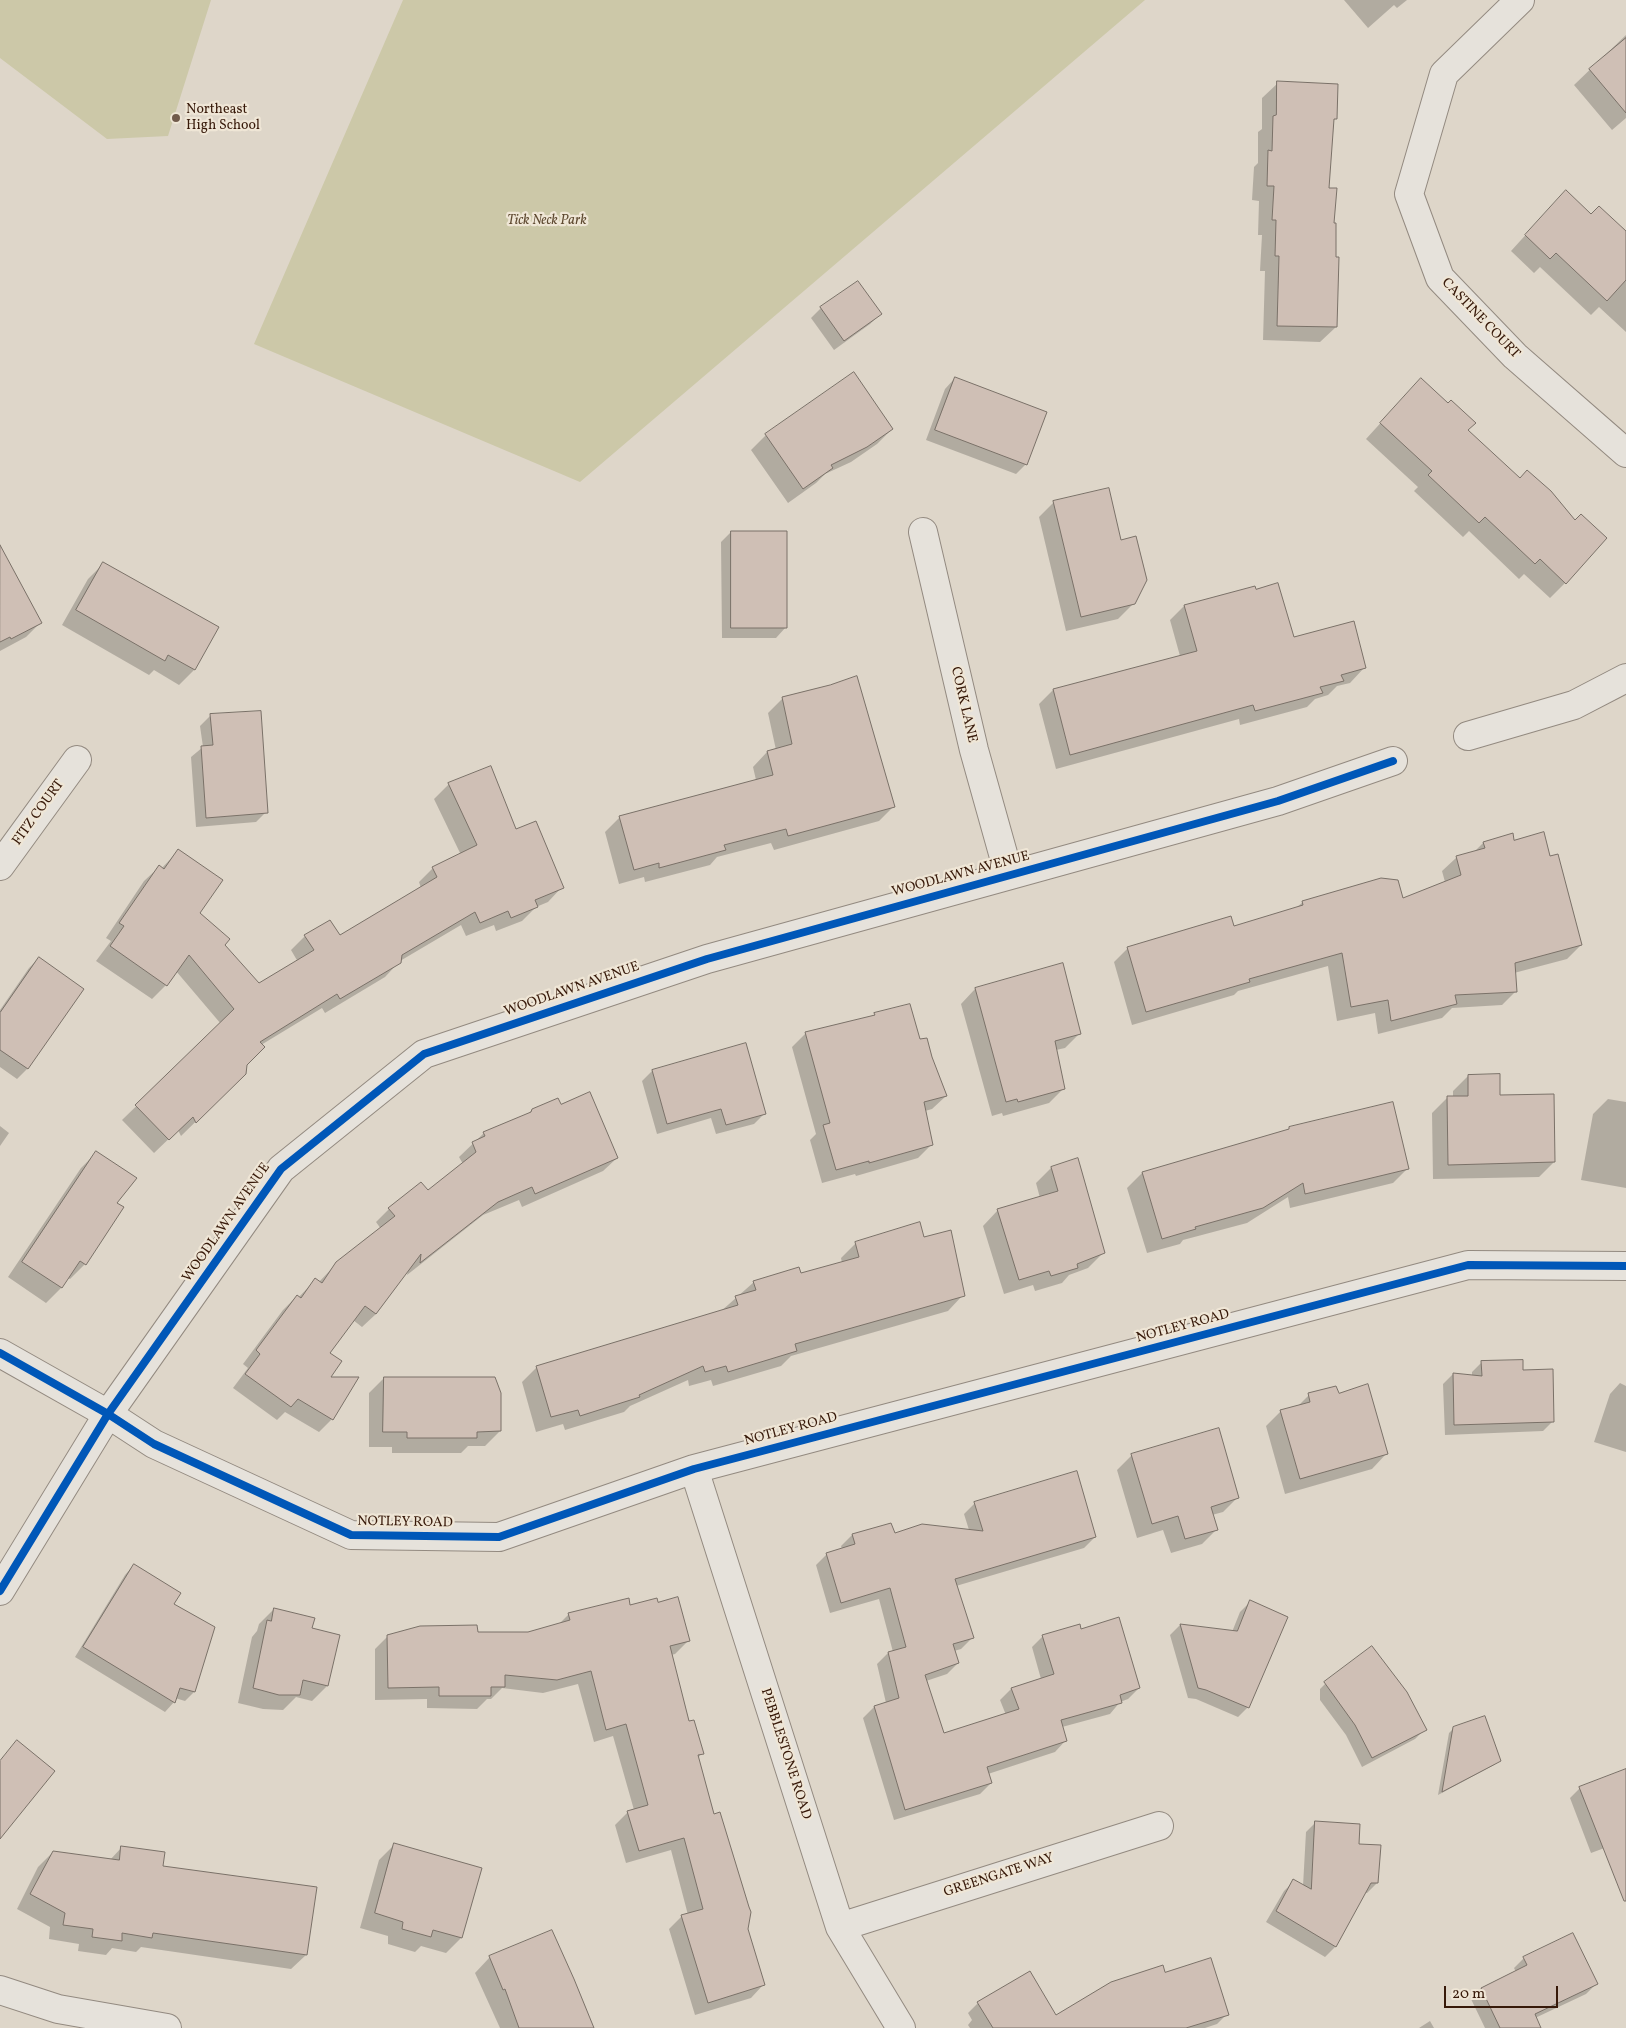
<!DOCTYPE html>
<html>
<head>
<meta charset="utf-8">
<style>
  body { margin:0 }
  #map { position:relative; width:1626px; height:2028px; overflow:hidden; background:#ded6c9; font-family:Vollkorn,serif }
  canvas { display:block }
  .scale { position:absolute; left:1444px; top:1986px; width:114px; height:22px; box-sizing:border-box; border:2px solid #371909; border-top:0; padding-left:6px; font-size:15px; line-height:18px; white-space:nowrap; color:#371909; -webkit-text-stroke:4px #efe6d6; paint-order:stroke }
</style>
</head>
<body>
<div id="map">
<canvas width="1626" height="2028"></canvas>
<div class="scale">20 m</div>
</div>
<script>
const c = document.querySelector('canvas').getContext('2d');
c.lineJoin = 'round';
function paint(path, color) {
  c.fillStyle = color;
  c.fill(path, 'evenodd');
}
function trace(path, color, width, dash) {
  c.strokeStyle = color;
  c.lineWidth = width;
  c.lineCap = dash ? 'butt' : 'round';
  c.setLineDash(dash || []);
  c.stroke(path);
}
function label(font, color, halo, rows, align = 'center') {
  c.font = font + ' Vollkorn,serif';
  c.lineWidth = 4.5;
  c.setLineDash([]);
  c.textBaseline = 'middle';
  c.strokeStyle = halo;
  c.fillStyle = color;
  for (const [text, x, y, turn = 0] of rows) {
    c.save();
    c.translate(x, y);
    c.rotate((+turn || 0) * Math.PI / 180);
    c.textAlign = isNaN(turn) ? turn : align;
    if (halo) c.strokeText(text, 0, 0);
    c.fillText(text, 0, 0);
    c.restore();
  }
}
paint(new Path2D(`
  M0,0h211l-43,136 -61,3 -107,-81z
  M403,0h742l-565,482 -326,-138z`), '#ccc8a8');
paint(new Path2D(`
  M1344,0h63l-10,8 -3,-3 -26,23z
  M1626,35v83l-14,12 -38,-45z
  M1278,83l58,35 -3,3 -6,68 5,35 4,103 -16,15 -57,-2 2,-69h-5l2,-36h-4l1,-34 -7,-1 2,-33 4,-4v-31l4,-3v-31z
  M1551,207l40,8 35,18v99l-27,-25 -8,8 -51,-48 -6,6 -23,-22z
  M821,308l59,6 -10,10 -36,26 -23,-32z
  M955,378l71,86 -10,10 -90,-34 19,-51z
  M1406,395l61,35 98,153 -15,15 -26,-24 -5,5 -50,-48 -6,6 -49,-46 4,-4 -52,-48z
  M892,429l-15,15 -26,18 -26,12 -9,9 -28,20 -37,-53 15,-15z
  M1054,502l80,101 -16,16 -52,12 -27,-114z
  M731,532l55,95 -10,11h-54l-1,-96z
  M103,564l114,64 -23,42 -15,15 -25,-15 -5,5 -87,-50 26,-46z
  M0,571l40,52 -14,14 -26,14z
  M1254,588l39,51 71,29 -14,15 -13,3 -9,9 -13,4 -8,8 -67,18 -1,-6 -183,50 -17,-65 14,-14 127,-34 -10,-36 14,-14z
  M783,698l111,108 -15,15 -105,29 -3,-7 -54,14 -7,8 -65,17 -1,-5 -25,7 -14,-52 15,-15 136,-37 -3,-13 14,-15 9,-2 -8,-37z
  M210,716l56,96 -10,10 -60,5 -5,-70 12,-10 -3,-21z
  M449,784l66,47 47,56 -14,15 -12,5 -14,14 -26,10 -2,-6 -28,11 -5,-11 -61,36 -15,16 -60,36 -3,-5 -61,37 -31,43 -49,48 -3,-6 -24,23 -32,-33 99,-96 -45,-53 -10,14 -14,14 -56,-38 15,-20 -5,-3 38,-57 15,-14 2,2 17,-18 20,63 60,71 40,-23 -7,-12 14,-14 34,1 82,-49 -2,-6 14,-14 28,-13 -27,-56z
  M1513,842l37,16 31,87 -14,14 -53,14 2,18 -14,14 -50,3 -10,10 -64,16 -3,-21 -38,8 -9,-55 -90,25 -4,4 -102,30 -18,-63 14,-14 105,-21 63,-19 7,-6 99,-3 43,-17 -3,-11 14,-13 17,-5 10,-10z
  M39,958l44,31 -56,80 -10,10 -17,-12v-57l29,-42z
  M975,989l105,44 -15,15 -9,2 8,38 -15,15 -46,13 -1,-3 -10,3 -31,-112z
  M875,1014l44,27 12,16 15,39 -14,13 -7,2 7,33 -14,14 -62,18 -1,-2 -33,9 -12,-43 6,-6 -24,-87 14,-14 66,-16z
  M652,1071l112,43 -10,10 -38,10 -5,-16 -54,16 -15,-53z
  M1468,1076l31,20 55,66 -15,15 -106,2 -1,-66 15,-15 6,-1v-6z
  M1608,1099l18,3v86l-45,-8 12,-66z
  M560,1105l57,53 -14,13 -81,36 -3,-7 -36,15 -76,60 1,-5 -32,44 -14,13 -9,-7 -24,33 -1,25 4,41 -13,13 -34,-20 -8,8 -44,-32 15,-20 -5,-4 40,-54 14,-14 2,1 17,-18 3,3 18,-19 44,-34 -5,-7 13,-13 38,-17 36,-28 -4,-7 25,-24 44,-19 4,-4z
  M0,1126l9,7 -9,13z
  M96,1153l19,50 -30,61 -15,15 -2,-1 -7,10 -15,15 -38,-26 73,-109z
  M1051,1168l53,84 -16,16 -19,7 -7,8 -27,8 -2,-6 -29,9 -21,-68 15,-16 42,-12 -4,-15z
  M1408,1168l-15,15 -103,25 -2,-11 -41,26 -64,17 -3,4 -33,9 -20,-65 15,-15z
  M923,1239l40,56 -15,16 -157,45 -10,10 -68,20 -2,-6 -22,6 -1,-6 -58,26 -6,6 -59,18 -2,-6 -27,8 -14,-50 15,-15 183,-55 34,-30 46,-7 42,-12 -1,-5 15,-15z
  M1482,1362l40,9 31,50 -10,10 -98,4 -2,-51 10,-10 19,2v-4z
  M384,1378l116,53 -15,15h-17l-7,7h-69v-6h-23v-54z
  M1620,1383l6,3v66l-32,-10 16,-48z
  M1338,1394l49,59 -15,16 -87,25 -19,-68 15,-15 16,-4 12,-12z
  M1132,1455l106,42 -15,15 -11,3 5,14 -15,15 -31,9 -8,-23 -26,8 -20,-68z
  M975,1503l120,34 -11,11 -128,38 16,52 -11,11 -7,2 4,12 -11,11 -21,7 17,53 63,-19 -6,-15 11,-11 30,-10 -9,-32 11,-11 37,-5 59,57 -11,11 -8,3 -10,12 -48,13 4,13 -11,12 -67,22 3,9 -11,11 -86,26 -31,-102 11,-11 12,-4 -9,-39 11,-11 5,-1 -14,-53 -49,14 -14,-48 11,-11 15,-5 -1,-3 11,-11 117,-5 -5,-16z
  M134,1565l38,40 22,87 -9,9 -10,-3 -1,4 -9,10 -90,-55 50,-82z
  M628,1599l1,8 28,-4 31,38 -13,13 -4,1 17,68 14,30 -4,5 65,227 -12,13 -56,17 -26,-86 13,-13 6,-1 -17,-65 -45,13 -11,-38 13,-13 6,-2 -21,-74 -19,6 -16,-58 -35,9 -41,-5 -11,11h-4l-10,10 -50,-1v-9l-52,1v-51l13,-13 140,-3 30,-8 10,-10z
  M1250,1602l-2,105 -10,10 -42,-18 -8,-1 -18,-63 10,-10 52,7 8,-20z
  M274,1609l37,20 28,7 -12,50 -15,15 -16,-4 -13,13 -20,-1 -25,-6 14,-66 5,-6 2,-7z
  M1330,1679l95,50 -10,10 -53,28 -16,-32 -26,-35v-11z
  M1454,1728l45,32 -5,5 -56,30 11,-62z
  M1626,1771v69l-35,13 -21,-55 10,-10z
  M1316,1822l41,23 20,38 -10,10h-2l-30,54 -10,10 -59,-35 18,-31 10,-10 9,5 3,-54z
  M394,1845l67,93 -15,15 -25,-7 -6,6 -27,-8v-8l-28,-8 19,-68z
  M122,1847l184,108 -15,14 -150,-22 -5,5 -24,-4 -6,7 -28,-4 1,-7 -30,-5 1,-12 -33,-18 21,-42 15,-15 57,8z
  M490,1957l103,71h-93l-25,-55z
  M1524,1958l72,26 -10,10 -51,24 2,10h-52l-14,-29 10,-10 35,-17 -2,-4z
  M1164,1973l63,41 -10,10 -12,4h-235l-2,-3 4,-5 -4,-7 10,-10 78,14z
  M1430,2021l4,7h-15z`), '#0003');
const building = new Path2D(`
  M1626,38v75l-37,-44z
  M1277,81l61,3 -1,35h-3l-5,69h8l-3,35h2v34h3l-2,70 -60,-1 2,-70h-4l1,-36h-4l2,-34h-7l1,-36 4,1 1,-35 3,-1z
  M1566,190l25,24 8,-8 27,25v49l-19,21 -51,-48 -6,6 -25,-24z
  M858,281l24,33 -38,27 -24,-34z
  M854,372l39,57 -26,18 -36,18 2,3 -30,21 -38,-55z
  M955,377l92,35 -20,53 -92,-35z
  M1421,378l27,25 3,-3 25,23 -8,7 52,48 7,-8 24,21 24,29 6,-6 26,24 -41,46 -26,-25 -5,5 -50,-47 -6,6 -51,-48 4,-4 -52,-48z
  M1109,488l12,52 15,-4 11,44 -12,24 -54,13 -28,-116z
  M731,531h56v97h-56z
  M0,545l42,78 -31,16 -1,-2 -10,5z
  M103,562l116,65 -24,43 -27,-15 -3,6 -89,-51z
  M1278,583l16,54 60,-16 12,47 -25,7 3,6 -24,6 3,6 -68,18 -2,-6 -183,50 -17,-66 144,-38 -13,-46 71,-19 1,3z
  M857,676l38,131 -107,29 -2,-7 -62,16 2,5 -67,18v-5l-25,7 -15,-54 154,-41 -6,-24 25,-7 -10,-47 48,-12z
  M261,711l7,102 -62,5 -5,-72 12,-1 -3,-31z
  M491,766l25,63 20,-8 28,67 -29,12 3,7 -27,11 -3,-7 -28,12 -5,-11 -73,43 -1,8 -61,36 -3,-5 -77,48 5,5 -18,18 -1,9 -50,49 -3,-6 -24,23 -34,-35 99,-96 -45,-54 -22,31 -57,-40 14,-20 -5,-3 40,-58 5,4 14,-20 45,31 -23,33 30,26 -5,6 34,38 55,-33 -10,-15 26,-15 10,15 97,-58 -5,-10 45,-22 -29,-62z
  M1544,832l6,24 8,-2 24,91 -67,18 2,29 -62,3 2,9 -66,17 -3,-21 -37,7 -9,-54 -93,26 1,3 -104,30 -19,-65 104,-31 3,10 69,-21 -1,-4 79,-23 17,2 5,18 58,-23 -5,-19 29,-8 -2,-6 30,-9 1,7z
  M39,957l45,32 -56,80 -28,-19v-37z
  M1063,963l18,71 -26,7 10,48 -47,13 -1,-3 -11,3 -31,-114z
  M910,1004l10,35 7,-1 5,19 15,39 -23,6 9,43 -64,18v-2l-33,9 -13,-45 7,-2 -25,-91 70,-17 -1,-2z
  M746,1043l20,71 -40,11 -5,-16 -54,15 -15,-54z
  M1500,1074v21l54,-1 1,68 -107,3 -1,-69h21v-21z
  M590,1092l28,66 -83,36 -3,-7 -34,15 -78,61 1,-9 -45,60 -11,-8 -35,47 12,8 -11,16h28l-26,43 -35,-21 -7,8 -46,-33 15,-20 -4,-4 41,-55 4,3 14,-20 7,5 14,-21 59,-46 -7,-8 33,-26 7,8 48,-38 -4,-10 13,-6 -2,-4 48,-20 1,-3 26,-11 3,6z
  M1393,1102l16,67 -104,25 -2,-11 -40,25 -68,19 1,2 -34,10 -20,-67 147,-43v-2z
  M96,1151l41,27 -20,25 7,4 -38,58 -6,-4 -18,27 -40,-26z
  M1078,1158l27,95 -28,11 1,4 -27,8 -2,-5 -30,9 -22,-71 61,-18 -7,-24z
  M920,1222l4,15 27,-7 14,66 -170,48 2,7 -69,21 -2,-6 -21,6 -2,-6 -64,29 1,2 -60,19 -2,-6 -27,7 -15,-51 202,-61 -3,-9 21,-6 -3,-9 46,-14 2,6 58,-16 -4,-15z
  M1523,1360v10l30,-1 1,53 -100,3 -1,-52 29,3 -1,-15z
  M384,1377h111l6,16v38l-24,1v6h-70v-6h-24z
  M1368,1384l20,70 -88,25 -20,-69 30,-8 -2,-9 28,-7 3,7z
  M1219,1428l20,70 -28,9 7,23 -33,9 -7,-23 -26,8 -21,-70z
  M1077,1471l19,66 -141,42 19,59 -21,6 6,19 -34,12 19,58 75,-24 -8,-21 43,-14 -12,-39 38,-11 1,5 38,-12 21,71 -20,7 2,8 -61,17 6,21 -80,26 5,16 -87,27 -31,-104 25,-8 -11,-46 18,-5 -16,-59 -49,15 -15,-50 29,-9 -3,-10 39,-11 4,10 27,-9 61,7 -9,-29z
  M134,1564l47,29 -7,11 41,23 -20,65 -15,-4 -5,15 -92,-56z
  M678,1597l12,44 -20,5 19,75 5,-1 10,34 -6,1 16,59 6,-2 29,95 2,5 -3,17 17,56 -57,18 -27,-88 22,-6 -19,-71 -45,13 -12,-40 21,-6 -22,-81 -20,6 -15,-59 -34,9 -52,-5v12h-14v9h-52v-9l-51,1 -1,-53 33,-9 57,-1 1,7h50l42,-12 -2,-7 61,-15 1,7 27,-7 1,4z
  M1250,1600l38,17 -39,91 -43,-18 -8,-2 -18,-64 57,7z
  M274,1608l41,10 -3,10 28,7 -12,51 -25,-6 -3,15h-21l-26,-7 14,-68 4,1z
  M1372,1646l35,46 20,38 -55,28 -17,-33 -31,-43z
  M1485,1716l16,45 -59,31 11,-65z
  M17,1740l38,31 -55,68v-78z
  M1626,1769v132h-2l-45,-114z
  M1315,1821l45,3 -1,20 22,1 -3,38h-7l-35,64 -60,-36 17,-32 18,10z
  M394,1843l88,25 -20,70 -29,-8 -2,7 -29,-8 1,-7 -28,-9z
  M121,1846l44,6 -2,14 154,21 -10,68 -154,-22 -1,5 -30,-5v8l-30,-4 1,-8 -30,-4 2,-12 -35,-19 23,-43 66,9z
  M552,1930l22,49 20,49h-75l-14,-39 -2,1 -14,-34z
  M1573,1933l25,51 -63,30 6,14h-41l-19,-40 46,-23 -4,-8z
  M1211,1958l18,57 -43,13h-193l-16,-26 53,-31 26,44 55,-33 52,-17 2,7z`);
paint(building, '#cfbfb5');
trace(building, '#7a7168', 1);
const minor = new Path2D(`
  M1520,0l-76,74 -35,120 31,84 75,78 111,97
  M923,532l51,218 35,125
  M1468,736l106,-31 52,-27
  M0,866l77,-106
  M0,1353l108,61 46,30 197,91 148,2 195,-68 774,-204 158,1
  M694,1469l146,458 61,101
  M0,1591l108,-177 173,-245 143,-115 283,-95 571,-158 115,-40
  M840,1927l319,-101
  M0,1990l58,19 109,19`);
trace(minor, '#938a80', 30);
trace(minor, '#e6e2db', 28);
trace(new Path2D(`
  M0,1353l108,61 46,30 197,91 148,2 195,-68 774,-204 158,1
  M0,1591l108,-177 173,-245 143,-115 283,-95 571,-158 115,-40`), '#0057b8', 8);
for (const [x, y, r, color] of [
  [176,118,5,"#715b4c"]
]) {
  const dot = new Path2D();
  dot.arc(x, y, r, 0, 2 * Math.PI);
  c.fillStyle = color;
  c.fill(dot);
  trace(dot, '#efe6d6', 2);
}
label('14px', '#371909', '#efe6d6', [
  ["Northeast",186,110],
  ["High School",186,126]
], 'left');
label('italic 14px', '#5f4a31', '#efe6d6', [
  ["Tick Neck Park",547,221]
]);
label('14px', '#371909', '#efe6d6', [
  ["CASTINE COURT",1480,319,46],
  ["CORK LANE",963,705,77],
  ["FITZ COURT",39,813,-54],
  ["WOODLAWN AVENUE",961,875,-15],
  ["WOODLAWN AVENUE",572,990,-19],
  ["WOODLAWN AVENUE",227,1223,-55],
  ["NOTLEY ROAD",1183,1327,-15],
  ["NOTLEY ROAD",791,1430,-15],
  ["NOTLEY ROAD",405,1523,1],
  ["PEBBLESTONE ROAD",785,1754,72],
  ["GREENGATE WAY",999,1876,-18]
]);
</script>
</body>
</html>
